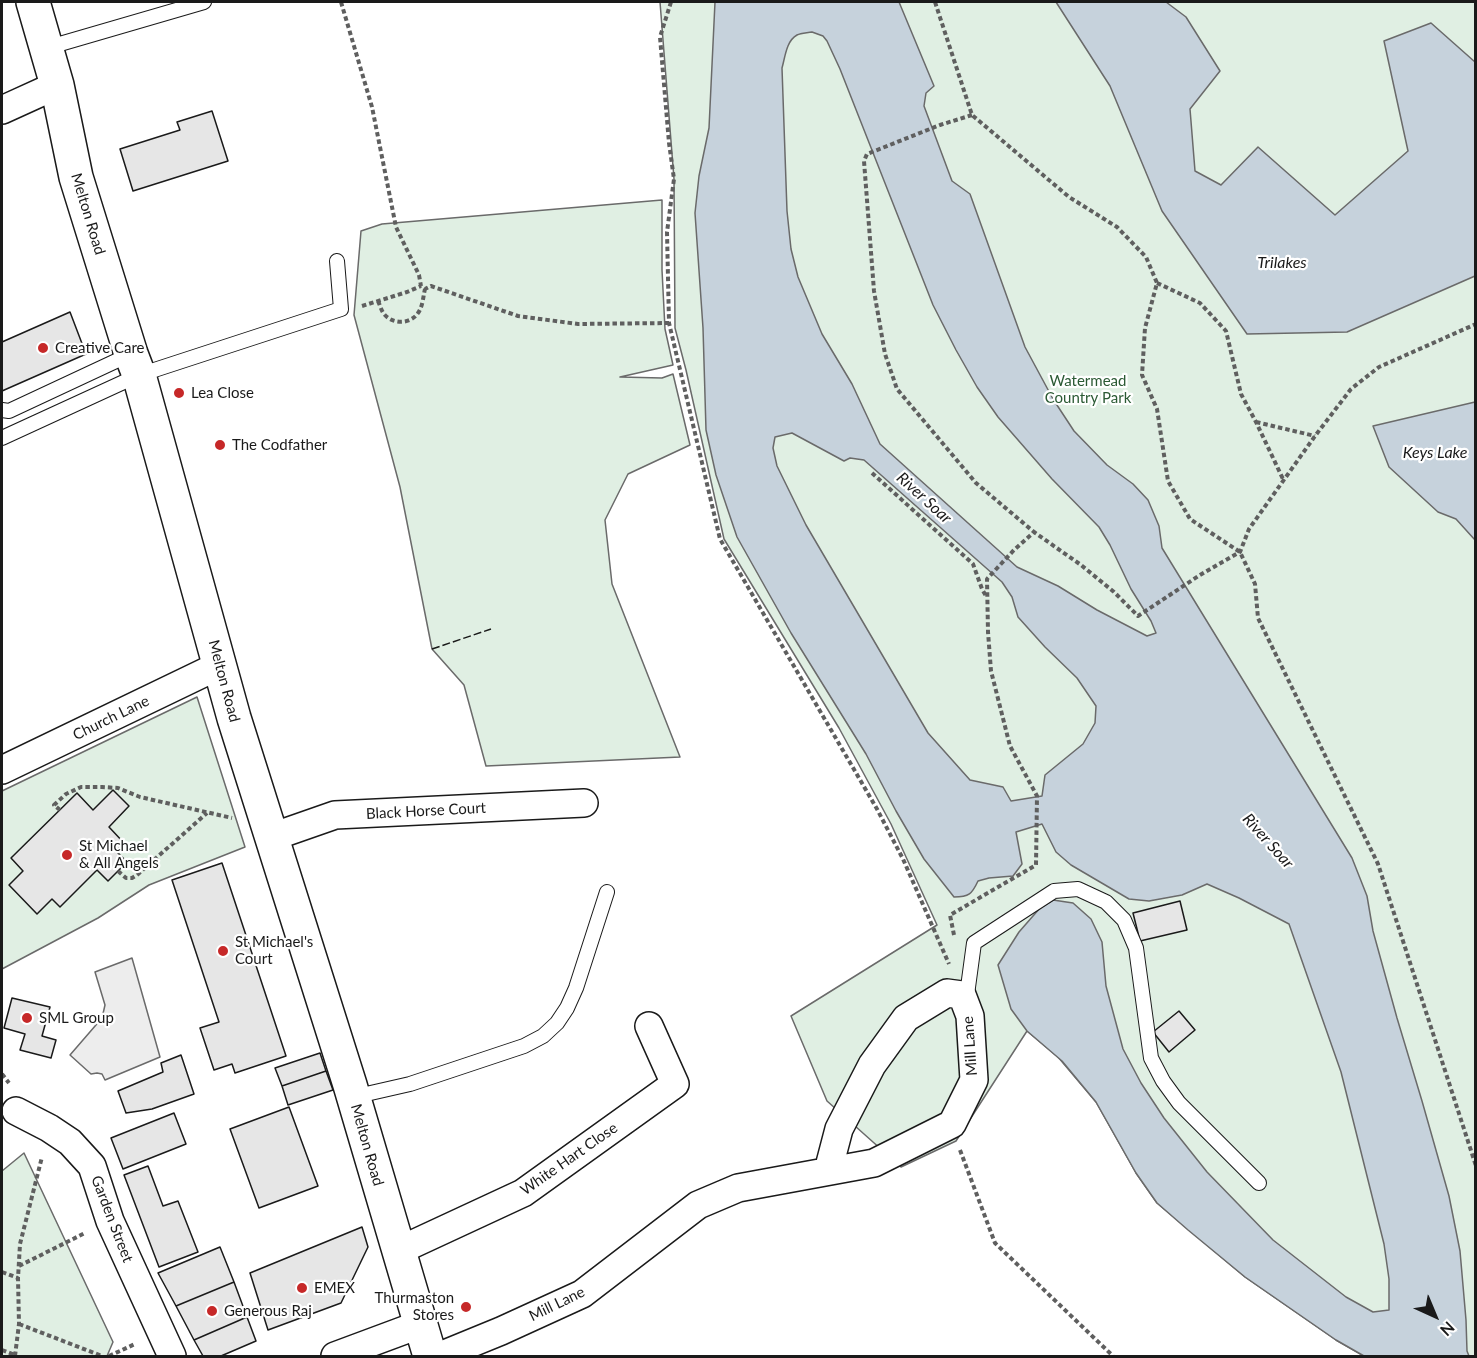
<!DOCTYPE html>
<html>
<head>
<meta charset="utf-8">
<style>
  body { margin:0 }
  #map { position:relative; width:1477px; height:1358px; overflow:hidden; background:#fff; font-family:Lato,sans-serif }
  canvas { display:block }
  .frame { position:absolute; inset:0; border:3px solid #1a1a1a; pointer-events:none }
  .north { position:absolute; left:1405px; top:1286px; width:60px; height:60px; -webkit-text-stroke:4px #fff; paint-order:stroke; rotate:136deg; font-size:16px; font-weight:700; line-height:24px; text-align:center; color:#1a1a1a }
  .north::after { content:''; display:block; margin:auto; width:21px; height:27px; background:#1a1a1a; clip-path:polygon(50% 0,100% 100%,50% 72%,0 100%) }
</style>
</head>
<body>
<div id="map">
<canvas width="1477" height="1358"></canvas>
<div class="frame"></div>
<div class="north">N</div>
</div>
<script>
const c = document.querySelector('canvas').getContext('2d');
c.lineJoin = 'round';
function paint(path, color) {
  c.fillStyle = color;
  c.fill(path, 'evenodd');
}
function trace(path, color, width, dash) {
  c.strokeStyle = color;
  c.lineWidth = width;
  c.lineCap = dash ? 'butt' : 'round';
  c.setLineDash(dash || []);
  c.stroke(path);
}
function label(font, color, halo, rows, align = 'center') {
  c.font = font + ' Lato,sans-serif';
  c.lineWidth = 4.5;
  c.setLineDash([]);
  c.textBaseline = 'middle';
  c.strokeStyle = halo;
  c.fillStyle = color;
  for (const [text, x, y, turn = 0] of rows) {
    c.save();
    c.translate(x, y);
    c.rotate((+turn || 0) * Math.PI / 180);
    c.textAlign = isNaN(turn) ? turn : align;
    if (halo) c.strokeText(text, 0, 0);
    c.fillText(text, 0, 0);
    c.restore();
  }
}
const green = new Path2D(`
  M660,2h815v1354h-111l-28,-16 -91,-63 -88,-74 -21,-30 -40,-71 -38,-45 -31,-26 -71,110 -55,26 -74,-66 -36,-85 146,-91 -46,-101 -52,-96 -115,-189 -38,-169 -11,-42 -1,-149z
  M662,200v70l3,59 8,36 -53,12 42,1 11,-4 17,71 -62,29 -23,46 7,64 68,173 -194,9 -22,-81 -32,-36 -32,-162 -46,-172 7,-84 21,-7z
  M197,697l48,150 -96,38 -51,33 -96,51v-178z
  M24,1153l89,189 -6,14h-105v-185z`);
paint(green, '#e0efe3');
trace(green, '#6a6a6a', 1.5);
const parking = new Path2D(`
  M132,958l28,99 -55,23 -3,-6 -5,-1 -6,1 -21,-19 32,-37 3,-13 -10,-33z`);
paint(parking, '#ededed');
trace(parking, '#6a6a6a', 1.5);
const water = new Path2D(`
  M715,2h184l35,84 -8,7 -2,13 28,75 18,13 55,153 28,52 21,32 33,34 26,19 15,16 11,26 3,22 190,310 15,38 6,35 24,87 25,83 27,95 11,55 6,69 1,31 2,5h-105l-28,-16 -91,-63 -57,-47 -31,-27 -21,-30 -40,-71 -34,-41 -35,-30 -16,-22 -13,-44 21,-33 21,-24 13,-8 20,3 18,16 11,23 4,44 17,63 18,34 23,35 43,54 66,68 73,57 27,15 16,-2v-31l-5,-35 -43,-172 -52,-148 -50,-26 -32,-14 -25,11 -33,6 -20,-2 -58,-34 -15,-13 -14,-28 -26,8 6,32 -9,12 -24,2 -11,3c-6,13 -9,16 -24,16l-30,-38 -28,-48 -30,-57 -75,-121 -54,-96 -21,-62 -10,-45 -3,-102 -8,-115 4,-37 10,-48zM812,32l11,4 4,5 13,28 93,236 23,45 21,37 21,30 54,62 47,48 11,18 21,44 20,32 5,12 -9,3 -50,-26 -39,-24 -41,-19 -137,-123 -28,-60 -30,-50 -24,-57 -7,-28 -4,-38 -5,-143c3,-10 4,-27 15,-33 4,-2 10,-2 15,-3zM792,433l52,28 6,-3 14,2 138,122 10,15 6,20 27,30 32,31 19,28 -1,17 -12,21 -38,31 -3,21 -31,5 -8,-14 -33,-7 -42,-47 -122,-208 -29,-59 -4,-18 2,-11z
  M1056,2h110l20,15 34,54 -30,38 5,62 26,14 37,-38 77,68 73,-64 -24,-110 47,-18 44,39v214l-128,56 -100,2 -85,-123 -52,-125z
  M1475,402h1l-1,138 -19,-21 -18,-7 -49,-45 -16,-41z`);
paint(water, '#c6d2dc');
trace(water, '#6a6a6a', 1.5);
const building = new Path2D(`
  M212,111l16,50 -95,30 -13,-42 60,-19 -3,-8z
  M70,312l16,42 -84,37v-49z
  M113,790l16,16 -20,21 15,16 -8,8 11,11 -19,19 -11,-11 -37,37 -8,-8 -15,15 -28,-29 14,-14 -12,-13 66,-65 16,17z
  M222,863l64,193 -51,17 -3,-9 -18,6 -14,-42 19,-6 -47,-142z
  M1180,901l7,29 -47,11 -7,-28z
  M12,998l38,9 -8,29 14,4 -5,18 -31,-8 5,-16 -21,-6z
  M1179,1011l16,19 -26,22 -16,-20z
  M320,1053l6,18 -44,15 -7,-18z
  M181,1055l13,39 -42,15 -26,4 -8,-22 45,-19 -2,-9z
  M326,1071l7,19 -45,15 -6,-19z
  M289,1107l29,79 -59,22 -29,-79z
  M174,1113l12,31 -63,25 -12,-31z
  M148,1166l15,40 15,-5 20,51 -39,15 -35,-92z
  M362,1227l6,20 -27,56 -73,27 -18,-57z
  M220,1247l14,35 -58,24 -18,-33z
  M234,1282l13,35 -53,23 -18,-34z
  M247,1317l9,24 -35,15h-18l-9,-16z`);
paint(building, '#e6e6e6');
trace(building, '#1a1a1a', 1.5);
const service = new Path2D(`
  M46,48l158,-46
  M2,410l7,1 122,-57
  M2,438l137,-63 202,-66 -4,-48
  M966,1002l8,-59 80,-52 24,-2 28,13 18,18 12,28 15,110 12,23 16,22 80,80
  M353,1097l57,-13 114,-38 19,-10 14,-13 10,-15 9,-20 31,-96`);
const minor = new Path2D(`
  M2,110l55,-25
  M2,770l218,-105
  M272,837l63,-22 249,-12
  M16,1111l33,17 21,14 22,24 18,55 62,135
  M398,1251l125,-58 152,-109 -26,-58
  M335,1356l86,-32
  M440,1356l61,-25 81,-37 116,-89 40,-17 136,-25 78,-39 22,-44 -4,-64 -8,-21 -15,-2 -41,25 -34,47 -33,64 -11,42`);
const tertiary = new Path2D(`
  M33,2l24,83 19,92 55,177 8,21 95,343 116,367 80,271`);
trace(service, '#1a1a1a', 16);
trace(minor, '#1a1a1a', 30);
trace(tertiary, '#1a1a1a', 36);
trace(new Path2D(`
  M341,2l31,105 24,120 23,48 2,11 4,3 6,-3 87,30 60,8 91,-1
  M671,2l-11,35 9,106 5,36 -7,53 2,91 51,216 157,270 26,50 46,105
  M935,2l37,113 97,82 48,30 29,30 11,26 -12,45 -3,47 15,34 11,72 22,38 50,33 15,32 3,34 120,246 98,302
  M972,115l-32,10 -73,29 -3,7 10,130 11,63 12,35 79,94 58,49
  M1157,283l43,20 26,28 15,63 15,28 27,57
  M378,301c2,4 3,9 6,13 9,11 27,10 34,-1 5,-7 5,-16 7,-24
  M362,306l45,-14 14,-6
  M1256,422l59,14
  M872,473l101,91 9,25 4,7
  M60,810l-6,-5 12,-11 15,-7h21l16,1 22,9 92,21
  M118,871l8,7h6l5,-3 70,-62
  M954,935l-4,-20 86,-50 1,-69 -27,-50 -19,-75 -3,-39 -1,-53 27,-29 20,-18 47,33 33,27 24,24 62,-41 40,-23 9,-23 66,-93 36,-47 28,-22 97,-43
  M2,1074l7,9
  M960,1150l35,93 118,113
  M19,1266l66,-33
  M2,1272l16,6
  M19,1324l83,32
  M2,1350l13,5
  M15,1356l4,-32 -1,-46 2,-34 22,-87
  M109,1356l26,-12`), '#5f5f5f', 4, [4.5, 3]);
trace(service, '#fff', 14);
trace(minor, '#fff', 27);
trace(tertiary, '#fff', 33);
trace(new Path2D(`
  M432,649l59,-20`), '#1a1a1a', 1.5, [8, 3]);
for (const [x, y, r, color] of [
  [43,348,6,"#c62828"],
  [179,393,6,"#c62828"],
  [220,445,6,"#c62828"],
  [67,855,6,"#c62828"],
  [223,951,6,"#c62828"],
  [27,1018,6,"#c62828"],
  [302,1288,6,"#c62828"],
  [466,1307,6,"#c62828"],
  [212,1311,6,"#c62828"]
]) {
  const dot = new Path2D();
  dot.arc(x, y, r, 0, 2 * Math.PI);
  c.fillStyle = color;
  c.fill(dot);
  trace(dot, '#fff', 2);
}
label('15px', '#1a1a1a', '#fff', [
  ["Melton Road",88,214,73],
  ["Melton Road",224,681,75],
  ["Church Lane",111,718,-26],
  ["Black Horse Court",426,811,-3],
  ["Mill Lane",970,1046,-94],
  ["Melton Road",367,1145,74],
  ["White Hart Close",569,1159,-35],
  ["Garden Street",112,1219,69],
  ["Mill Lane",557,1304,-26]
]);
label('15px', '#1a1a1a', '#fff', [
  ["Creative Care",55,348],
  ["Lea Close",191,393],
  ["The Codfather",232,445],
  ["St Michael",79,846],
  ["& All Angels",79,863],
  ["St Michael's",235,942],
  ["Court",235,959],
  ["SML Group",39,1018],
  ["EMEX",314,1288],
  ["Thurmaston",454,1298,"right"],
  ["Stores",454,1315,"right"],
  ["Generous Raj",224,1311]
], 'left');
label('15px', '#2b5a34', '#fff', [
  ["Watermead",1088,381],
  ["Country Park",1088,398]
]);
label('italic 16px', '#1a1a1a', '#fff', [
  ["Trilakes",1282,263],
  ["Keys Lake",1435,453],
  ["River Soar",924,498,42],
  ["River Soar",1268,841,48]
]);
</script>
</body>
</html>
